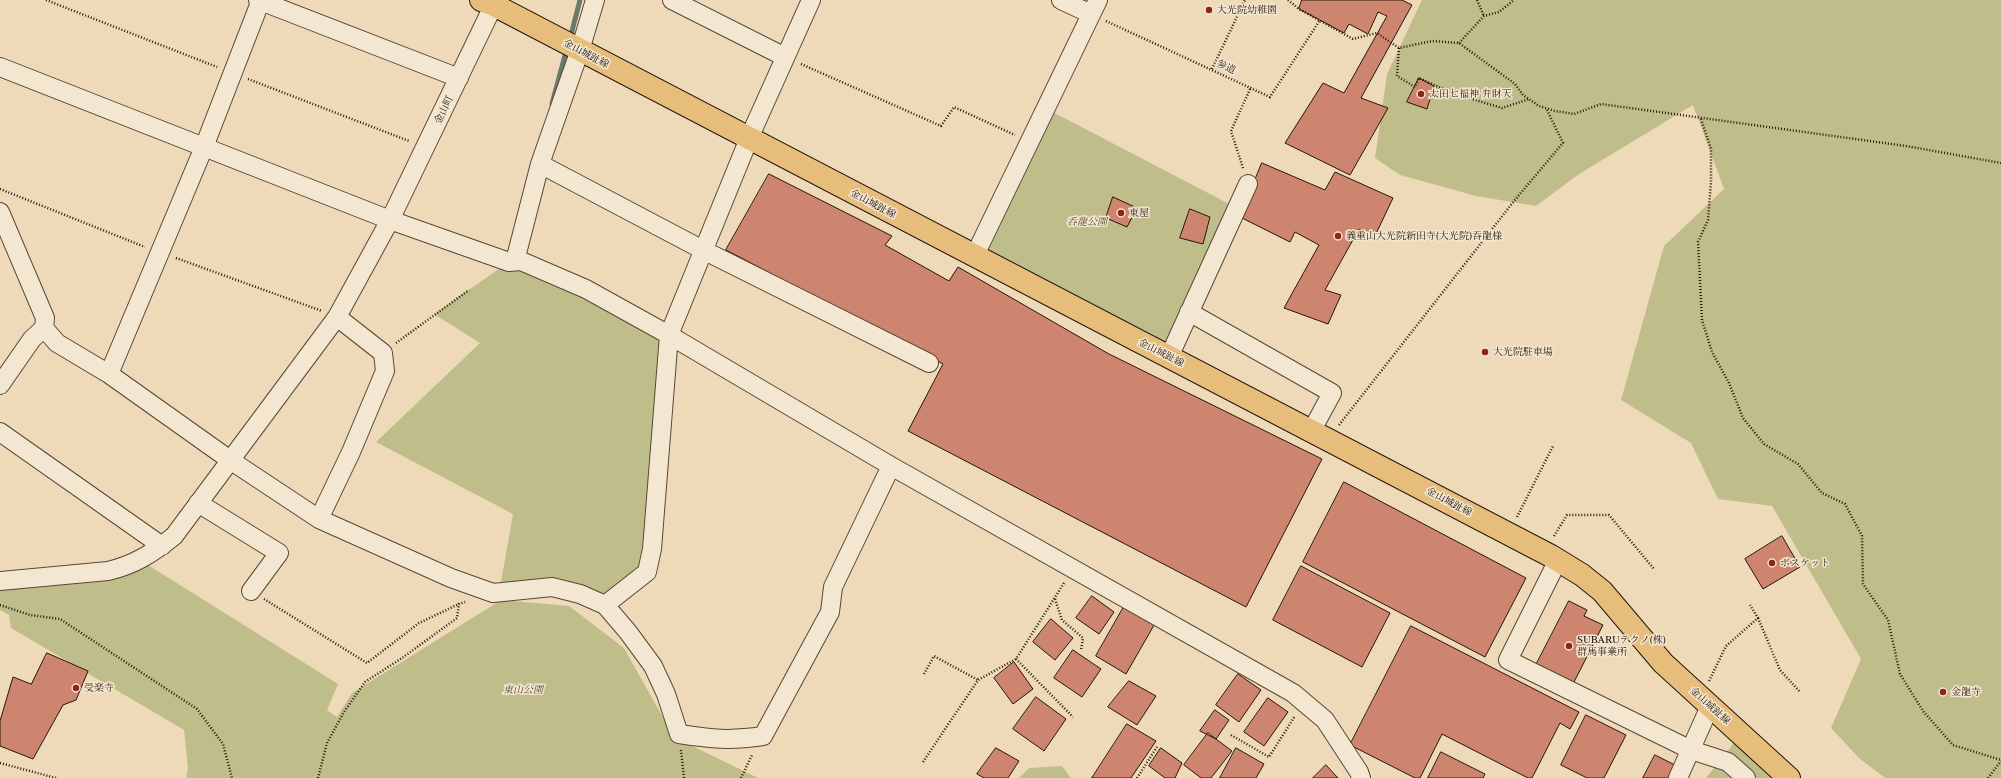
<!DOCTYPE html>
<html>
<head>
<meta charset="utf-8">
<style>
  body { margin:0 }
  canvas { display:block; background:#eedab9 }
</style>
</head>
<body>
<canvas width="2001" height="778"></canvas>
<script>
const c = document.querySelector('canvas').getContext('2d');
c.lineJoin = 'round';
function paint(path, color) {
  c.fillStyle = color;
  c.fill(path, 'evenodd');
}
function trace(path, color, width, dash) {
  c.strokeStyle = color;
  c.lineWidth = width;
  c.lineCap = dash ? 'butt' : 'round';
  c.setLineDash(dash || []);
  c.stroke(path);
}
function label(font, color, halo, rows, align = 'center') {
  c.font = font + ' "Libre Caslon Text","Noto Serif JP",serif';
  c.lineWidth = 3;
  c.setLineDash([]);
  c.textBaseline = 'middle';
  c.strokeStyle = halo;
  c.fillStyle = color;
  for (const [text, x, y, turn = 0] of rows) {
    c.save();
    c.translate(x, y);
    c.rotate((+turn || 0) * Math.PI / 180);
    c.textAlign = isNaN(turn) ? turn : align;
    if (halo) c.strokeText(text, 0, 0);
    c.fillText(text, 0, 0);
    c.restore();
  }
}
paint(new Path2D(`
  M1422,0h579v778h-116l-26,-20 -28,-30 30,-69 -89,-153 -54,-7 -27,-56 -70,-43 43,-154 60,-57 -31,-84 -114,69 -43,32 -60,-10 -76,-21 -25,-17 12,-84z
  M1047,109l186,97 -71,147 -188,-96z
  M509,262l160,73 -22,237 -42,33 -53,-18 -51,-5 12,-68 -137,-72 104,-99 -46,-29z
  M140,560l198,124 -11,26 10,7 15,-24 149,-93 68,6 55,42 50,89 84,41h-572l2,-10 -4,-38 -173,-102 -2,-13 -9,-5v-30z
  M1741,734l48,44h-83z
  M1062,766l9,12h-52l10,-10z`), '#bfbe8b');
trace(new Path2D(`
  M570,39l10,-39
  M552,104l15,-56`), '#6b796b', 5);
const building = new Path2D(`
  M1302,0h100l10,5 -51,93 27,10 -38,67 -65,-32 38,-60 21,10 43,-77 -9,-4 -10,22 -19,-10 -5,9 -45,-24z
  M1419,78l15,8 -7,23 -20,-7z
  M1262,163l63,27 10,-18 58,26 -19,40 -15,-9 -34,61 16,5 -13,29 -44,-16 35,-63 -24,-13 -5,10 -50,-25z
  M769,174l123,62 -7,9 64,36 9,-14 151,87 213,105 -76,148 -338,-176 35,-67 -217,-114z
  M1113,197l24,11 -10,19 -21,-9z
  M1190,209l20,8 -7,27 -23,-6z
  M1344,482l182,96 -41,79 -182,-95z
  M1782,536l18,31 -37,22 -18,-30z
  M1301,566l89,47 -28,54 -89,-47z
  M1092,596l22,16 -15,22 -23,-16z
  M1569,601l18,9 -3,6 19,9 -31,61 -37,-19z
  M1126,603l31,17 -31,54 -30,-18z
  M1051,619l22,19 -18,22 -22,-18z
  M1411,626l168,86 -9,17 -10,-6 -28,55h-4l-86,-44 -22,44h-5l-65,-33z
  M1073,650l28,19 -19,28 -28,-19z
  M47,653l41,18 -12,29 -13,5 -30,54 -33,-13v-25l13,-44 18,7z
  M1014,662l19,27 -20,15 -19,-26z
  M1238,674l23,16 -22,32 -23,-17z
  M1129,681l27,15 -19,29 -29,-18z
  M1036,697l30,22 -22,32 -31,-22z
  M1268,698l20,14 -24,34 -20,-14z
  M1215,710l14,10 -13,19 -16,-8z
  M1586,715l40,20 -22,43h-17l-26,-13z
  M1127,724l29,17 -25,37h-39z
  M1208,733l24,18 -21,27h-10l-17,-13z
  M996,748l23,13 -11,17h-24l-7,-4z
  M1161,748l21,15 -7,15h-10l-16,-12z
  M1236,748l28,16 -8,14h-36z
  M1441,752l44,22 -2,4h-55z
  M1655,755l22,11 -6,12h-28z
  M1326,765l12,13h-25z`);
paint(building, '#ce856f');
trace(building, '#251609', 1);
const minor = new Path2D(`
  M258,0l201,78
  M595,0l-14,47 -41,117 163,86 226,113
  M672,0l113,57
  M1061,0l30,14
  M0,67l390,153 119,42 12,-1 65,28 83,46 222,131 402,227 32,27 34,52 2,6
  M0,212l45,106 -1,10
  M974,257l124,-257
  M515,261l25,-97
  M1189,312l143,81 -20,37
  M1169,357l79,-173
  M109,374l95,-227 57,-147
  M0,385l32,-46 12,-11 13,15 52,31 121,86 89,59 132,59 42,15 59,-6 28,7 25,11 23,27 25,34 13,28 13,40c33,5 51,7 84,2l67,-124 3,-25 58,-121
  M0,432l162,114
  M198,503l81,50 -28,38
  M319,519l32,-67 34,-81 -2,-18 -46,-36
  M1558,560l-50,100 183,90 37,12 18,16
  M0,581l108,-10c26,-6 45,-18 66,-35l163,-219 53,-97 106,-220
  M605,605l42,-33 5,-23 17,-214 81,-199 61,-136
  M1678,778l32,-72`);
const major = new Path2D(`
  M481,0l13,5 1057,551 31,19 20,16 61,72 126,115`);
trace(minor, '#574735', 20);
trace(major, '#251609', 24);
trace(new Path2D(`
  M46,0l171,67
  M1288,0l11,9 54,30 24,-6 22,15 33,-7 27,2 56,41 8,11 16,11 16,5 19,3 27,-10 305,42 95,17
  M1477,0l7,16
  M1106,21l164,76 50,-77
  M1459,43l25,-27 15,-4 15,-12
  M1399,48l-2,28 18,11 4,-9 33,15 50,15 27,-9
  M801,64l140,62 13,-19 61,28
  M1212,69l33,-69
  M248,79l161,62
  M1701,119l10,30v32l-3,39 -10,22 4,78 10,32 17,31 14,35 21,26 34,20 24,29 23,11 17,32 1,48 25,36 12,54 23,37 30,34 48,15
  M1243,168l-12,-37 20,-44
  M0,189l145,58
  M176,258l146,53
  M396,343l73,-53
  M1339,425l175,-224 49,-58 -17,-35
  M1517,517l36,-71
  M1554,536l13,-21h42l45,54
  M264,599l103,64 52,-40 40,-19
  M1055,599l7,21 21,18 -2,12
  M0,605l30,10 30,4 137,90 26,35 9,34
  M1758,618l22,52 20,22
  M1016,659l57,58
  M924,674l10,-18 44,24
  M1709,681l17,-35 32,-28 -8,-13
  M1231,735l38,22 26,-41
  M681,750l3,28
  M923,762l55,-82 38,-21 48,-76
  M0,763l56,15
  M318,778l9,-35 17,-31 21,-30 37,-24 55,-40 2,-14 6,-2
  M741,778l11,-23
  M1137,778l20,-31
  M1988,778l13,-17`), '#251609', 2.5, [1, 2]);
trace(minor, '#f4e7d2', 18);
trace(major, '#e7bd7c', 22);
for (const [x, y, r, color] of [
  [1209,10,4,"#8f2418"],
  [1421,94,4,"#8f2418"],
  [1121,213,4,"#8f2418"],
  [1338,236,4,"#8f2418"],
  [1485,352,4,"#8f2418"],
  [1772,563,4,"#8f2418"],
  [1569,646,4,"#8f2418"],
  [76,688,4,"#8f2418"],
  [1943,692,4,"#8f2418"]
]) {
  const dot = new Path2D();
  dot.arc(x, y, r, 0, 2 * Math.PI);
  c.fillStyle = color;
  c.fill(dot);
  trace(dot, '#f4e7d2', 1.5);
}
label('10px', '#251609', '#f4e7d2', [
  ["大光院幼稚園",1217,10],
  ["太田七福神 弁財天",1429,94],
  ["東屋",1129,213],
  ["義重山大光院新田寺(大光院)吞龍様",1346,236],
  ["大光院駐車場",1493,352],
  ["ボスケット",1780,563],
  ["SUBARUテクノ(株)",1577,640],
  ["群馬事業所",1577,652],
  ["受楽寺",84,688],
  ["金龍寺",1951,692]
], 'left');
label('10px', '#251609', '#f4e7d2', [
  ["金山城趾線",586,54,28],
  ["参道",1226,67,26],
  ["金山町",444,110,-64],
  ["金山城趾線",873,204,28],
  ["金山城趾線",1161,353,27],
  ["金山城趾線",1449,502,28],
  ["金山城趾線",1710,706,42]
]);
label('italic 10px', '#534830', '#f4e7d2', [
  ["呑龍公園",1087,222],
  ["東山公園",523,690]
]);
</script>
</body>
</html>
